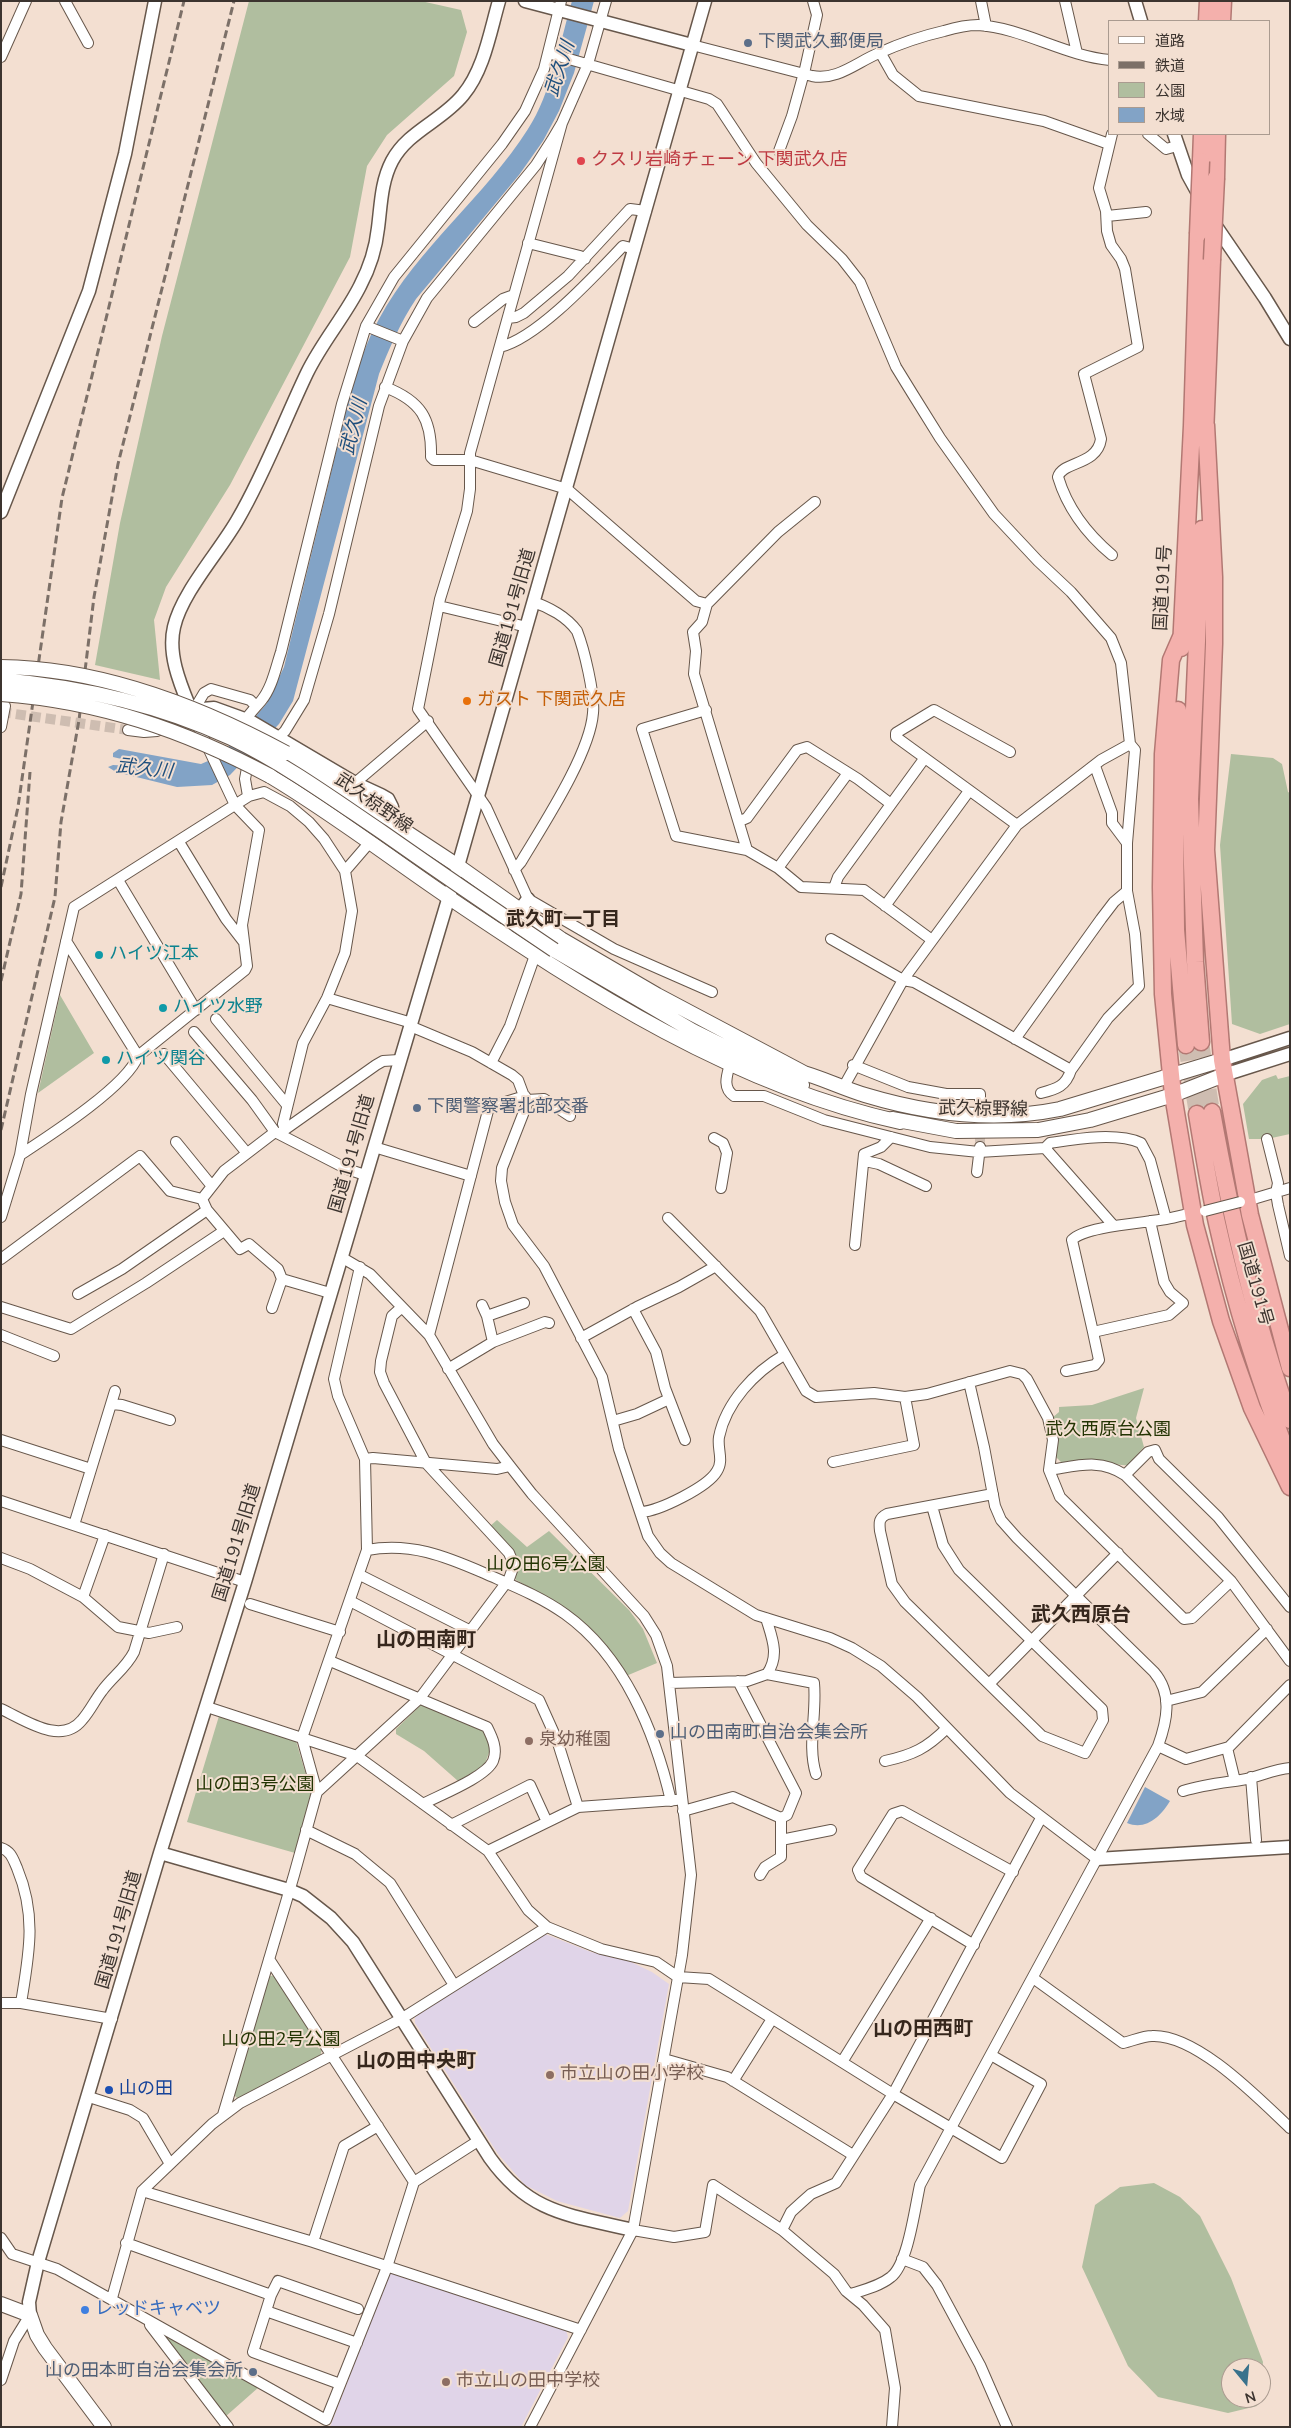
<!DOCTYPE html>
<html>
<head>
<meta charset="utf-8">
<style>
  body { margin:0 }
  #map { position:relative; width:1291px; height:2428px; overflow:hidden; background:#f3dfd1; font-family:"Nunito Sans","Noto Sans JP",sans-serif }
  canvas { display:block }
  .frame { position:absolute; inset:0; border:2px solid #3c342f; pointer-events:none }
  .legend { position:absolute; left:1108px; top:20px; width:162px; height:115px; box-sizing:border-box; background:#f3dfd1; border:1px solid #aa9b90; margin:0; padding:6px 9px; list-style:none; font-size:15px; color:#3c342f }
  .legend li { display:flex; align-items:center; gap:10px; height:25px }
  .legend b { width:25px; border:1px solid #aa9b90 }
  .north { position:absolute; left:1221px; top:2358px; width:50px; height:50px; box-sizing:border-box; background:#f3dfd1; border:1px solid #aa9b90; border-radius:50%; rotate:163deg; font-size:14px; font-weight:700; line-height:20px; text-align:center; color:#3c342f }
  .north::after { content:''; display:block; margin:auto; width:18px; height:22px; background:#39728c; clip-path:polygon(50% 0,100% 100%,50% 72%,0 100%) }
</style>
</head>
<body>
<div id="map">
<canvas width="1291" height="2428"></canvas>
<div class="frame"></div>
<ul class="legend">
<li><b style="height:6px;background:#fff"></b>道路</li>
<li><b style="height:6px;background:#7c7068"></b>鉄道</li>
<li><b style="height:14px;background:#b0be9f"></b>公園</li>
<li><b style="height:14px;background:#82a3c6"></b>水域</li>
</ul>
<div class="north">N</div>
</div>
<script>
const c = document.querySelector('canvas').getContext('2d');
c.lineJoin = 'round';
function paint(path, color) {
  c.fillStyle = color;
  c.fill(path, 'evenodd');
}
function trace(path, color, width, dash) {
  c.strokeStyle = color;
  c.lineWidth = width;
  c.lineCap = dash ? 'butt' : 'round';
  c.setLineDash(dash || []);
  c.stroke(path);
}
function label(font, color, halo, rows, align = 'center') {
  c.font = font + ' "Nunito Sans","Noto Sans JP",sans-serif';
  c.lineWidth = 4;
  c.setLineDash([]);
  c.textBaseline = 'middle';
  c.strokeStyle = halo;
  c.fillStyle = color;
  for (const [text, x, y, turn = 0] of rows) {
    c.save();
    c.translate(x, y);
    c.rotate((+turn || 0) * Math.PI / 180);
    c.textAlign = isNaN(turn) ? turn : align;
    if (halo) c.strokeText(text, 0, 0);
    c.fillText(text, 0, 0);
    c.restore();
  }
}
paint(new Path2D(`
  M545,1934l46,18 38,9 23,11 17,12 -41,227 -8,7 -63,-17 -32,-16 -27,-31 -83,-131v-6l74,-50z
  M393,2273l173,57 2,7 -47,90h-191l59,-152z`), '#e0d4e8');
paint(new Path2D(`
  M249,1h172l40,9 6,22 -13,44 -67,59 -20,31 -17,91 -120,228 -64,102 -12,33 6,60 -65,-15 25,-142 42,-187z
  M1231,754l42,4 9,6 6,28 2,1v231l-30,10 -28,-10 -12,-179z
  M60,995l34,58 -56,40z
  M1276,1075l2,4 12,-3v58l-23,5h-18l-6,-35 19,-24z
  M1144,1388l-8,30 8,29 -16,18c-11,1 -20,-4 -31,-5 -11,-1 -24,2 -35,3l-7,-7 2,-25 -5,-13 7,-6v-5l33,-2z
  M497,1520l30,27 22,-16 80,79 14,19 14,34 -31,13 -16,-26 -22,-24 -29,-22 -43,-24 -27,-53z
  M422,1704l61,25 8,10 -1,11 -6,16 -26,15 -34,-30 -28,-17v-5z
  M219,1716l77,25 16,54 -17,58 -108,-31z
  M274,1975l48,75 -2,6 -82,43 -4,-4 34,-118z
  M1154,2183l26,14 20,19 31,62 32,84 -2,17v-11h-30v30h27l-1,8 -29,7 -70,-16 -30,-31 -46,-99 13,-62 25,-18z
  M168,2337l91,50 -34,30 -59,-79z`), '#b0be9f');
paint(new Path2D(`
  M572,1h22l-20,72 -15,38 -16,30 -24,34 -103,124c-16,24 -26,48 -37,75l-86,327 -14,23 -49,51 -18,10 -35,2 -61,-15 -8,-5 5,-2 18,1 -1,-5 -17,-4v-4l6,-4 82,15 14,-6 20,-17 32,-38 17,-36c16,-66 32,-132 48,-198 12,-51 22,-104 47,-150 39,-72 106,-122 149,-190 23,-35 32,-87 44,-128z
  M1145,1787l25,14c-9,15 -24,30 -43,22z`), '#82a3c6');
trace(new Path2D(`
  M1,712l127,18
  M980,1146v-38`), '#cebdb1', 10, [10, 5]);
trace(new Path2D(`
  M1201,1042l11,70
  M1186,1045l11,69`), '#cebdb1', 16, [16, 8]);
const minor = new Path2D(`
  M65,1l23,42
  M981,1l5,25
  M1065,1l12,52
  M692,45l120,31c25,5 45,-14 67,-23 20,-9 43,-17 65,-22 10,-3 23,-6 34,-6 45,3 87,31 132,35
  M880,52l13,23 26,21 125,25 65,23
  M548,53l161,46 8,5 39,59 51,62 35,34 18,23 36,85 16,26 28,45 54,76 44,47 33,31 40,46 10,25 9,81 5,6 -8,93
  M1,57l25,-56
  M562,123l-92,330v36l-3,22 -27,88 -22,110 68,98 42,92 86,50 98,43
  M1148,134l18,15 11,-3
  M779,151l13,-35 13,-47 12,-54 -4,-14
  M1107,216l39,-4
  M528,243l52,13 5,3
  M508,318l8,-1 8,-4 44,-37 62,-67 16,2
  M474,322l29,-23 11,-4
  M366,326l37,15
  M500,347c38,-9 95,-72 123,-101l12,3
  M385,387c36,14 47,32 46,70l3,3h36l97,29 129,112 11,3
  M815,502l-37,30 -66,67 -5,5 -5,18 -9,10 3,19 -2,23 53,176 31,18 23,19 63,3 68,50
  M1112,555c-25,-21 -45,-48 -54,-78 4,-16 39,-11 43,-38l-17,-65 54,-27 -13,-78 -4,-10 -10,-14 -4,-14 -1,-20 -7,-23 13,-54
  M439,606l88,21
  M1,700l4,6 -4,21
  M706,710l-64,19 34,107 71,14
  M246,719c5,-7 10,-12 15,-18 11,-13 15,-34 20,-49l61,-248 24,-78 28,-49 108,-133 23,-33 19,-42 17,-68
  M128,730l16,2 13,-1 35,-18 12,-20 7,-4 39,11 5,5
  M1010,752l-76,-42 -38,23v4l121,88
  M355,783l73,-62
  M248,796l-3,-17 2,-11 38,-37 19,-31 25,-86 50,-208 24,-65 24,-43 109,-133 16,-25 10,-17 26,-59 18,-63
  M740,821l7,-3 50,-68 10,-3 51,32 33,25
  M179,842l47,77 17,22
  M778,868l70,-95
  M514,870l7,-8c22,-37 69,-108 72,-149 2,-19 -9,-64 -16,-82 -10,-14 -28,-24 -44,-29
  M345,871l25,-29
  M118,880l78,130
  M834,888l4,-11 86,-118
  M885,906l84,-115
  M831,939l72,41 11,2 157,88
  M66,941l72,115
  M327,998l85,25
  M216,1019l71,86
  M410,1026l62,26 40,23 6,5 9,24 -25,64 -1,13 4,21 8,23 31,41 58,111 17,72 29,87 12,17 11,10 85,52 74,23 22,10 29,18 36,31 93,96 87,66
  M194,1032l58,68 23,32
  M1015,1039l86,-120 13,-17 13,-11v-48l-15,-20v-10l-17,-47
  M164,1054l82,98
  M491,1063l19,-37 23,-65
  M730,1064c-3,11 -8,24 4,32h30l60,24 106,27 49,5 66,-4 68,77
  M853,1065l55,22 38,7h34v8
  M843,1088l60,-108 114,-155 84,-65 29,-16
  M1041,1093c16,-4 25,-7 30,-23l37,-52 31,-32 -4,-52 -8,-43
  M527,1100l17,-1 26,17
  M280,1133l96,-68 7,-4 16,-1
  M714,1138l9,5 4,10 -6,35
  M1267,1139l11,44 -2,10 2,12 12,51
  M176,1142l35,43
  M374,1147l97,29
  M1045,1148l5,-5c26,-4 66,-11 91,0l9,17 16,59
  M20,1155c29,-19 107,-69 118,-99l107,-86 2,-4 -5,-41 17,-95 -24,-25 -40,-85
  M865,1161l14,3 47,22
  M977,1172l3,-25
  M1243,1202l47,-14
  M1,1217l19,-62 11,-61 43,-187 175,-111 15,-4 26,14 19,16 15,17 21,32 7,40 -7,42 -18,45 -24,45 -20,81 2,5
  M668,1218l92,93 46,80 10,6 58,-4 31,4 22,-3 83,-23 12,3 5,5 21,39 5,22 -4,30 11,27 124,122 8,-1 39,-37
  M1150,1221l14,61 6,10 13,11 -14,12 -76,17 -21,-92c13,-14 74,-17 94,-21 11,-2 21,-5 31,-7
  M855,1245l9,-91 17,-7 10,-10
  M341,1257l29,17 59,61 64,109 17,22 22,28 112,122 12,19 11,31 24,209 -9,80 -49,275 -103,197
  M1,1259l139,-103 30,35 32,8
  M330,1293l-48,-14 -4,-10 -29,-25 -9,5 -33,-39 -5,-11 22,-28 51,-39 72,37 18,6
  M78,1294l44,-25 85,-59
  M482,1305l5,11 6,26
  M1,1307l70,22 75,-46 78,-52
  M272,1308l10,-29
  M633,1309l23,43 9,36 20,52
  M487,1316l37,-13
  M1,1335l53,21
  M429,1335l60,-228 36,-11
  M581,1338l56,-31 42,-20 37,-21
  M448,1369l45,-27 52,-20 4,1
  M1066,1371l29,-6 4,-5 -6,-28
  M112,1404l10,1 48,15
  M613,1421l24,-7 32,-15
  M1,1440l90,29
  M365,1459l8,-1 124,11 13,-3
  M833,1462l81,-17 -9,-48
  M1049,1470c28,-4 51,-12 76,5l106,106 59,80
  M1125,1475l23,-23 7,-2 4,9 59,58 72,90
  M1,1501l244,81
  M932,1506l11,39 16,25 143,139 1,11 -18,33 -43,-17 -137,-134 -13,-18 -12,-53c-1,-9 -1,-13 7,-17l106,-20
  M641,1512c18,-1 67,-25 76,-41 7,-11 0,-22 2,-34 7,-35 36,-65 65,-82
  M74,1525l41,-134
  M367,1550c43,-8 78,6 117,23 27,12 56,23 81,41 59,42 90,118 106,187
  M1,1558l29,11 53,28 35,30 31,6 28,-6
  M360,1575l109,55
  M83,1597l22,-62
  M350,1601l189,99 18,40 21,67
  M250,1604l90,28
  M330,1661l157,66c5,10 11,22 6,34 -7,16 -53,34 -70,43
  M767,1674l47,9c3,31 -7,62 2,91
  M669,1683l78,-2 20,-7c13,-19 5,-36 -1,-56
  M989,1684l129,-131
  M1166,1701l36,-9 65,-63
  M207,1707l150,49 131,95 40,59 19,17 54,22 55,13 22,15 31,2 184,115 109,64 39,-74 -50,-29
  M1,1709c24,11 60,37 81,11 8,-9 13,-20 20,-29 10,-14 24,-23 32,-39l30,-98
  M1158,1746l28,13 43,-12 61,-62
  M1227,1748l8,33
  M885,1761c28,-6 42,-13 62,-33
  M1251,1777l5,63
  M1183,1791c19,-6 38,-8 58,-11 16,-2 32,-11 49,-12
  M317,1792l103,-94 89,-119 5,-14 -5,-12 -83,-90 -42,-80 -4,-11 1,-11 11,-45 10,-9
  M683,1811l50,-14 48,21 6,-3 9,-22 -58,-112
  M451,1825l79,-40 17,37
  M306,1830l49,24 35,29 64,102
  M781,1840l50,-10
  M1,1848c10,3 12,11 16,20 20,48 12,86 4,135
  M488,1851l90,-44 98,-7
  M760,1875l5,-8 16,-10v-39
  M974,1945l-113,-68 -3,-7 35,-56 9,-3 111,61
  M1033,1978l90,65c9,-2 20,-7 29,-7 45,-2 107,63 138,92
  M1,2003h20l91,16
  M664,2059l63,18 126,78
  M842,2062l89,-144
  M733,2081l39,-62
  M89,2097l41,13 13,8 27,46
  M223,2115l71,-240 23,-83 -15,-54 65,-188 -2,-91 -27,-63 -4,-17 26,-112
  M414,2182l64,-41
  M142,2191l171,51 268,88
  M633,2230l41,7 31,-5 8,-47 69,45 52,44 12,17 17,14 22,25 10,58 -3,39
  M782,2230l9,-18 11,-10 9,-8 25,-11 57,-89 148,-276
  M1,2238l11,16 45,15 269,151 61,-153 27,-85 -145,-223
  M313,2242l31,-96 34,-20
  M126,2243l145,52 -5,16
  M902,2259l21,8 14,18 43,80 27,62
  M851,2294c13,-4 29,-8 40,-17 17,-13 24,-70 29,-92l238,-439c9,-25 15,-52 -4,-74l-137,-134 -16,-18 -6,-14 -11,-59 -15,-65
  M271,2295l7,-14 80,28
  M112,2298l30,-107 70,-67 28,-21 161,-84 146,-92
  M150,2325l78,102
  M1,2380l13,-39 16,-26
  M340,2384l-87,-32 13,-41 91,32`);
const tertiary = new Path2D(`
  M525,1l167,44
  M1135,1l6,20
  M1174,134l14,41 11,20
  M1213,222l52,76 25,41
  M1,512l88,-221 36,-137 30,-153
  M388,819l4,-12 -4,-8 -7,-4 -26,-12 -105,-62 -36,-13 -12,1 -10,4c-10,-25 -25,-57 -18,-86 8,-35 46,-76 64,-108 27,-46 46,-98 69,-146 15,-31 38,-57 53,-87 9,-17 16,-39 18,-58 3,-23 3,-46 14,-67 16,-30 50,-40 71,-66 21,-25 27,-63 36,-94
  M502,933l26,-34
  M1222,1060l68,-22
  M1224,1075l66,-21
  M160,1853l129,37 14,6 28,22 22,24 137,216c40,56 80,57 143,72
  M1097,1859l193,-12
  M30,2315l-1,-13 9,-40 122,-409 85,-271 213,-716 247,-865`);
const secondary = new Path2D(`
  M286,753l172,113 103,73 96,56 147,78
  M270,776c62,37 119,81 178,121 139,94 287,189 452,225
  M554,950l139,81 109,54
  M797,1071c23,6 45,17 68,24 63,19 131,27 195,14l162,-49
  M892,1119l64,12 82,-1 52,-10 83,-25 51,-20
  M1,2304l29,11 7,20 8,13 59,79`);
const trunk = new Path2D(`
  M1207,21l1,-20
  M1222,21l1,-20
  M1201,161l1,-27
  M1216,178l1,-44
  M1206,425l8,152v67l-8,206 16,210 28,155 40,153
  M1205,435l7,-175
  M1181,637l-10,23 -8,94 -2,133 2,107 10,101 22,130 26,96 31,87 38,79
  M1181,648l11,-222 6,-192
  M1178,710l-3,118 1,102 10,115
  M1201,1042l-6,-80 -5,-163 12,-270
  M1212,1112c19,104 42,208 78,308
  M1197,1114c6,36 12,73 20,109 18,81 43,161 73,238`);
trace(minor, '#67574b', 12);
trace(tertiary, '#67574b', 15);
trace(secondary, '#67574b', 16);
trace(trunk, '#b27873', 19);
trace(minor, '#fff', 10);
trace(tertiary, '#fff', 12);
trace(secondary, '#fff', 14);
trace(trunk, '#f4b0ac', 16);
trace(new Path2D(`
  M1,887l17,-80 44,-309 122,-497
  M1,981l20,-87 9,-122
  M1,1130l54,-233 6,-75 18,-102 15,-123 24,-133 116,-463`), '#7c7068', 3, [8, 4]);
const minorBridge = new Path2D(`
  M1205,1211l35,-9`);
const secondaryBridge = new Path2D(`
  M1,667c100,1 198,39 285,86
  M1,680c80,7 157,24 230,58 54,26 102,61 151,94 57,40 114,79 172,118
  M1,694c98,7 183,36 269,82`);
const trunkBridge = new Path2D(`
  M1198,234l3,-73
  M1212,260l4,-82`);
trace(minorBridge, '#67574b', 12, []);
trace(secondaryBridge, '#67574b', 16, []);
trace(trunkBridge, '#b27873', 19, []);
trace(minorBridge, '#fff', 10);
trace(secondaryBridge, '#fff', 14);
trace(trunkBridge, '#f4b0ac', 16);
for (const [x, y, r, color] of [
  [748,43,5,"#5c6f8a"],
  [581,161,5,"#e0444e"],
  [467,701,5,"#e8710a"],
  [99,955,5,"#0f9aa8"],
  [163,1008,5,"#0f9aa8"],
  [106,1060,5,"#0f9aa8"],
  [417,1108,5,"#5c6f8a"],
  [660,1734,5,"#5c6f8a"],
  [529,1741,5,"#8d6e63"],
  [550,2075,5,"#8d6e63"],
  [109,2090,5,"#1a4fb4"],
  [85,2310,5,"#3f7fe0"],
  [253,2372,5,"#5c6f8a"],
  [446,2382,5,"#8d6e63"]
]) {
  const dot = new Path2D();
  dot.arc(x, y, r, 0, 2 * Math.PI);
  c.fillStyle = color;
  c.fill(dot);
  trace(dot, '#f3dfd1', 2);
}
label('18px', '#4e5e75', '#f3dfd1', [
  ["下関武久郵便局",758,43],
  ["下関警察署北部交番",427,1108],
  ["山の田南町自治会集会所",670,1734],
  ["山の田本町自治会集会所",243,2372,"right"]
], 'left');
label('18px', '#be3a42', '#f3dfd1', [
  ["クスリ岩崎チェーン 下関武久店",591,161]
], 'left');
label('18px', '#3c342f', '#f3dfd1', [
  ["国道191号",1164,588,-87],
  ["国道191号旧道",514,608,-74],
  ["武久椋野線",373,804,35],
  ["武久椋野線",983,1110,1],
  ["国道191号旧道",353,1154,-74],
  ["国道191号",1254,1284,74],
  ["国道191号旧道",238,1543,-73],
  ["国道191号旧道",120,1930,-74]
]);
label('18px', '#c56008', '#f3dfd1', [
  ["ガスト 下関武久店",477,701]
], 'left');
label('18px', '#0d838f', '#f3dfd1', [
  ["ハイツ江本",109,955],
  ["ハイツ水野",173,1008],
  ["ハイツ関谷",116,1060]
], 'left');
label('18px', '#233403', '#f3dfd1', [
  ["武久西原台公園",1108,1431],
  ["山の田6号公園",546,1566],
  ["山の田3号公園",255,1786],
  ["山の田2号公園",281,2041]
]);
label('18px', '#785e54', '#f3dfd1', [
  ["泉幼稚園",539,1741],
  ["市立山の田小学校",560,2075],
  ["市立山の田中学校",456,2382]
], 'left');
label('18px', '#164399', '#f3dfd1', [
  ["山の田",119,2090]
], 'left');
label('18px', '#366cbe', '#f3dfd1', [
  ["レッドキャベツ",95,2310]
], 'left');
label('italic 19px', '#1f4f7d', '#f3dfd1', [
  ["武久川",561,69,-72],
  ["武久川",355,427,-76],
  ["武久川",144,770,6]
]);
label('bold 19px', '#36271d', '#f3dfd1', [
  ["武久町一丁目",563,920]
]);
label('bold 20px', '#36271d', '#f3dfd1', [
  ["武久西原台",1081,1616],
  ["山の田南町",426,1641],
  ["山の田西町",923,2030],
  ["山の田中央町",416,2062]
]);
</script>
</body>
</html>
